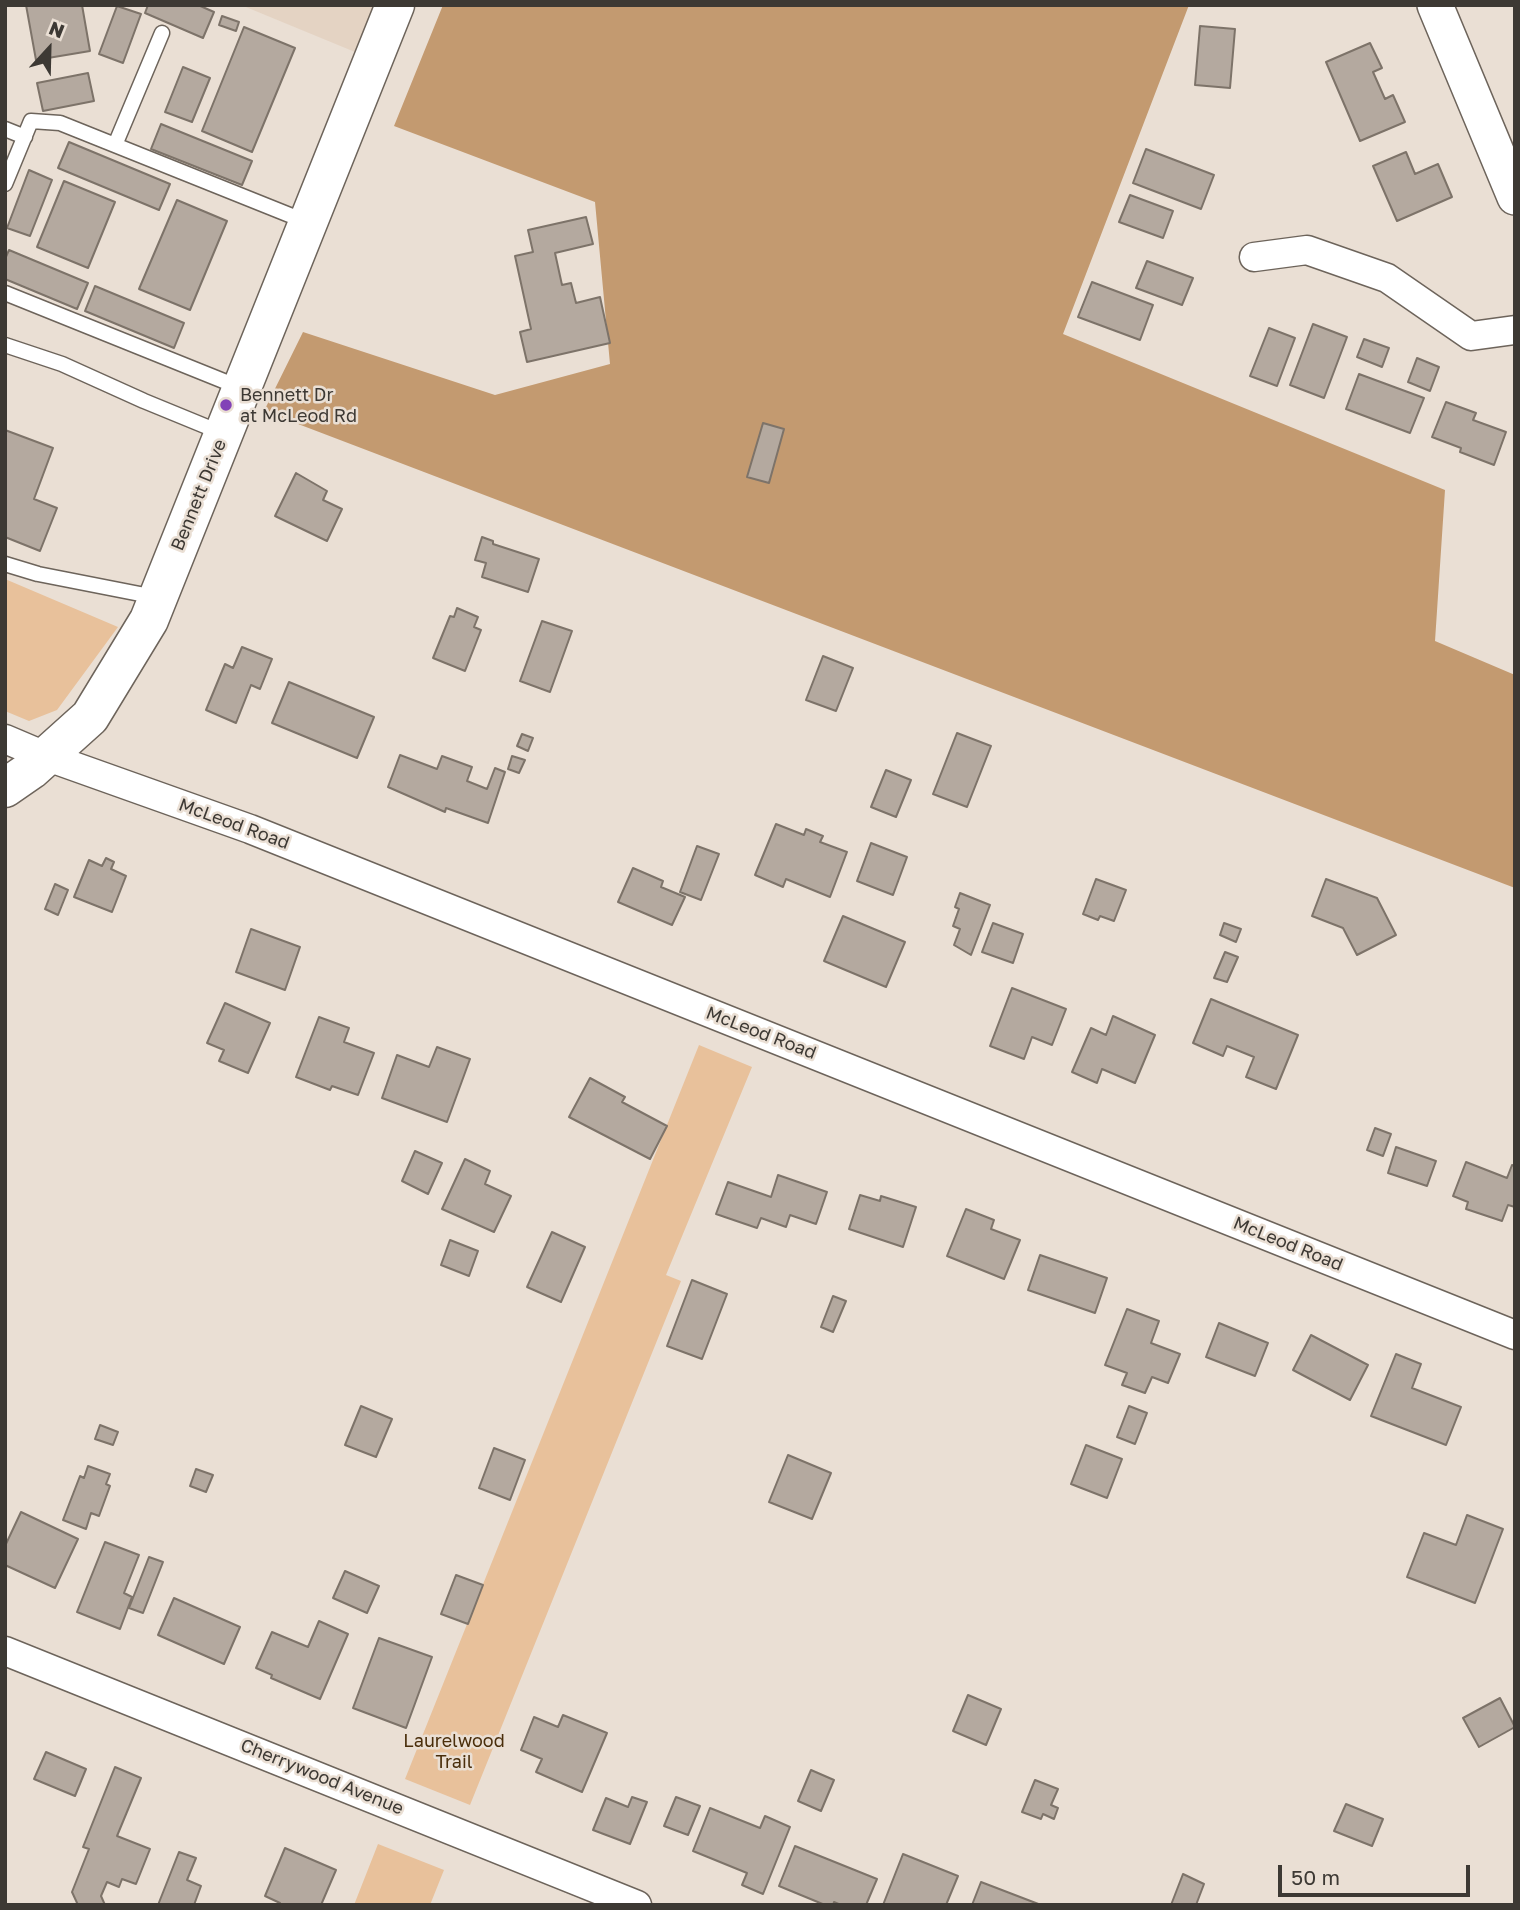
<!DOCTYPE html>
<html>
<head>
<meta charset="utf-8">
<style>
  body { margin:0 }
  #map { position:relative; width:1520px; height:1910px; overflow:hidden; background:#eadfd4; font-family:"Golos Text",sans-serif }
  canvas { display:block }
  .frame { position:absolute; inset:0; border:7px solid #3d3934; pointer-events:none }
  .north { position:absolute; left:14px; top:14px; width:70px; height:70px; -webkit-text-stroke:5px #eadfd4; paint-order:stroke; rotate:22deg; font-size:19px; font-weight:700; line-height:28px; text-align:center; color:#3d3934 }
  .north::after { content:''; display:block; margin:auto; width:24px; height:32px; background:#3d3934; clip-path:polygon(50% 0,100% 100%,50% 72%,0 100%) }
  .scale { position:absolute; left:1278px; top:1865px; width:192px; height:32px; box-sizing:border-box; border:4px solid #3d3934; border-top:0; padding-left:9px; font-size:21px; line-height:24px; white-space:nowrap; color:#3d3934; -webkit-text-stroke:5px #eadfd4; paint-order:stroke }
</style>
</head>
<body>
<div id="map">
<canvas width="1520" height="1910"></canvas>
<div class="frame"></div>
<div class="north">N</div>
<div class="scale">50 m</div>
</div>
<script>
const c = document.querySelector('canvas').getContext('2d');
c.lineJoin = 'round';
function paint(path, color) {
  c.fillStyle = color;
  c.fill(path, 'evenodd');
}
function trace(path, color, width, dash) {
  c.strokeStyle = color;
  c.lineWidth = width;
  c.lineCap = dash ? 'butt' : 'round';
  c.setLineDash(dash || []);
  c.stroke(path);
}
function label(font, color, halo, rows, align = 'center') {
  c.font = font + ' "Golos Text",sans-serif';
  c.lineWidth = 5;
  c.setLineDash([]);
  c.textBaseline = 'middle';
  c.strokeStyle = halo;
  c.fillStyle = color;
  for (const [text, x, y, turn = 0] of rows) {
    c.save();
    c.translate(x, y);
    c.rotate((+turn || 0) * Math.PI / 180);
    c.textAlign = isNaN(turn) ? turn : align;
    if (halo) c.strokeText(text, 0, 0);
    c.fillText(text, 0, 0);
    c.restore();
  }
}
paint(new Path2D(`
  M241,5h133l-19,47z`), '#e4d3c3');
paint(new Path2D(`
  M5,579l113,48 -61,83 -28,11 -24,-10z
  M699,1045l53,22 -86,208 15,6 -211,524 -65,-26z
  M378,1844l66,26 -14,35h-76z`), '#e8c19b');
paint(new Path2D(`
  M443,5h746l-126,329 382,156 -10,151 80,34v213l-1251,-477 39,-79 192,63 115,-31 -15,-162 -201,-76z`), '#c39a70');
const building = new Path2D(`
  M26,5h56l8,46 -54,9z
  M148,5h50l16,7 -11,26 -58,-25z
  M117,6l24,8 -18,49 -24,-9z
  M222,16l17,6 -3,9 -17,-6z
  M1200,26l35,3 -5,59 -35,-3z
  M244,27l51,21 -43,104 -50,-21z
  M1370,43l12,25 -9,4 12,27 8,-4 12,27 -45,19 -34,-79z
  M183,67l27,11 -18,44 -27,-10z
  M88,73l6,28 -51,10 -6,-28z
  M161,124l91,37 -10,24 -91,-36z
  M69,142l101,42 -11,26 -101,-42z
  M1146,149l68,26 -13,34 -68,-26z
  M1406,152l9,22 23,-10 14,33 -55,24 -24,-55z
  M29,170l23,10 -22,56 -23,-8z
  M64,181l51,21 -27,66 -51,-21z
  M1130,195l43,16 -10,27 -44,-16z
  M177,200l50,21 -37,89 -51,-21z
  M586,217l7,27 -38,9 7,32 9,-2 5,20 24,-6 10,46 -83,19 -7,-30 11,-3 -16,-73 18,-4 -5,-22z
  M9,250l79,33 -11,26 -72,-30v-20z
  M1147,261l46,17 -11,27 -46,-17z
  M1092,282l61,23 -13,35 -62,-23z
  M95,286l89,37 -10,25 -89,-37z
  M1313,324l34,13 -23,61 -34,-13z
  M1269,328l26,10 -18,48 -27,-10z
  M1364,339l25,9 -7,19 -25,-10z
  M1417,358l22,9 -9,24 -22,-9z
  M1359,374l65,24 -14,35 -64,-24z
  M1446,402l30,11 -3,7 33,12 -12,33 -34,-13 1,-4 -29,-11z
  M763,423l21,6 -15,54 -22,-6z
  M5,430l48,18 -19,51 23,9 -17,43 -35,-14z
  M296,473l31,18 -4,9 19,9 -15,32 -52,-25z
  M482,537l11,4v3l46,15 -11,33 -46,-15 4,-14 -11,-3z
  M457,608l21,9 -4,10 7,3 -16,41 -32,-13 17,-42 4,1z
  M542,621l30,10 -22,61 -30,-11z
  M242,647l30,12 -12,30 -9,-4 -15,38 -30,-13 19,-46 8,4z
  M823,656l30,12 -17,43 -30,-11z
  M289,682l85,35 -17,41 -85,-35z
  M957,733l34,13 -24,61 -34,-13z
  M522,734l11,4 -5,13 -11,-5z
  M400,755l37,14 5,-13 30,11 -5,14 20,8 8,-21 10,4 -17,51 -42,-15 -1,4 -57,-25z
  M512,756l13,4 -6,13 -11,-4z
  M886,770l25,10 -15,37 -25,-10z
  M776,824l28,11 2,-6 17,7 -3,6 27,10 -17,45 -44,-18 -3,8 -28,-12z
  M871,843l36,14 -14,38 -36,-14z
  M697,846l22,8 -18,46 -21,-8z
  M106,858l8,4 -3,7 15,7 -14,36 -38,-15 15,-37 13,6z
  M633,868l30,13 -2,6 24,10 -13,28 -54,-23z
  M1096,879l30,11 -12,31 -14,-5 -2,4 -15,-6z
  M1326,879l51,19 19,37 -39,20 -14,-27 -31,-12z
  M55,884l13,6 -10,25 -13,-6z
  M960,893l30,12 -19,50 -17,-10 6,-16 -7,-3 6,-17 -4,-2z
  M843,916l62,26 -19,45 -62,-26z
  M993,923l30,11 -10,29 -31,-11z
  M1224,923l17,6 -5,13 -16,-7z
  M251,929l49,18 -15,43 -49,-18z
  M1225,952l13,5 -11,25 -13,-4z
  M1012,988l54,21 -14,36 -20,-8 -8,22 -34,-13z
  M1211,999l87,36 -22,54 -30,-12 8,-20 -27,-11 -4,10 -30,-13z
  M225,1003l45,20 -22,50 -29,-12 5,-11 -17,-7z
  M1113,1016l42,19 -20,48 -33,-14 -5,14 -25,-11 19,-44 15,7z
  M319,1017l30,11 -5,14 30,11 -16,42 -26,-9 -2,4 -34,-13z
  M437,1047l33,12 -23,63 -65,-24 15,-43 32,12z
  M590,1078l35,19 -3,5 45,24 -17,33 -81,-42z
  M1375,1128l16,6 -8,22 -16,-6z
  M1396,1147l40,14 -9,25 -39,-13z
  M415,1151l27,12 -14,31 -26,-13z
  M465,1159l25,12 -5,13 26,12 -17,36 -52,-23z
  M1466,1162l41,16 5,-13 3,1v41l-7,-2 -6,16 -36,-12 2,-7 -15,-6z
  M778,1175l49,17 -11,32 -26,-9 -4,12 -25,-9 -4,10 -41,-14 12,-32 43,15z
  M860,1195l20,6 1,-5 35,11 -13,40 -54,-18z
  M966,1209l28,11 -3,9 29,11 -16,39 -57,-23z
  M552,1232l33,15 -24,55 -34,-15z
  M450,1240l28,11 -9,25 -28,-11z
  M1040,1255l67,23 -12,35 -67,-23z
  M692,1280l35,14 -25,65 -35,-13z
  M833,1296l13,5 -13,31 -12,-5z
  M1127,1309l32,12 -8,22 29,11 -12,29 -16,-6 -7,16 -23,-8 5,-12 -22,-8z
  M1219,1323l49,20 -13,33 -49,-19z
  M1311,1335l57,30 -18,35 -57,-30z
  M1396,1354l25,10 -9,24 49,19 -15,38 -75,-29z
  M361,1406l31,13 -16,38 -31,-12z
  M1129,1406l18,7 -12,31 -18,-7z
  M100,1425l18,7 -5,13 -18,-6z
  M1086,1445l36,14 -15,39 -36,-14z
  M494,1448l31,12 -15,40 -31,-12z
  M788,1455l43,18 -19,46 -43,-17z
  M88,1466l22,8 -4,10 4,2 -11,30 -8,-3 -5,16 -23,-9 17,-44 4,2z
  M196,1469l17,6 -7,17 -16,-6z
  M21,1512l57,27 -23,49 -50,-23v-19z
  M1467,1515l36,14 -28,74 -68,-26 17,-44 32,12z
  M105,1542l34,13 -15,38 8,4 -12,32 -43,-17z
  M149,1557l14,5 -20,51 -14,-5z
  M345,1571l34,15 -12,27 -34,-15z
  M456,1575l27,10 -15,39 -27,-10z
  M174,1598l66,29 -16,37 -66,-29z
  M319,1621l29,13 -28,65 -49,-21 1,-3 -16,-7 16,-36 36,15z
  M379,1638l53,19 -26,71 -53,-20z
  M968,1695l33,14 -15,36 -33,-14z
  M1500,1698l15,29 -36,20 -16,-29z
  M563,1715l44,18 -25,59 -46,-20 6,-13 -21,-9 13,-33 24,10z
  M46,1752l40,17 -11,27 -41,-17z
  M115,1767l26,11 -24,58 33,13 -14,35 -14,-5 -3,8 -12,-5 -6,14 4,9h-27l-6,-13 17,-43 -6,-2z
  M811,1770l23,10 -13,31 -23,-10z
  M1035,1780l23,9 -7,16 7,3 -4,11 -11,-5 -2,5 -19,-7z
  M632,1797l15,5 -17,42 -37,-14 13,-32 22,9z
  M676,1797l24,9 -12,29 -24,-9z
  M1346,1804l37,15 -11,27 -38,-15z
  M710,1808l50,20 5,-12 25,11 -27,67 -21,-9 5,-12 -54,-22z
  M795,1846l82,33 -11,26h-25l-7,-3 -1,3h-8l-46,-19z
  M285,1848l51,22 -15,35h-42l1,-2 -15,-7z
  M179,1852l17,6 -9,22 14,6 -7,19h-36z
  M903,1854l55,22 -12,29h-63z
  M1183,1874l21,10 -8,21h-25z
  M981,1882l60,23h-69z`);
paint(building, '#b4a99f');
trace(building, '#7d7369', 2);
const service = new Path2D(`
  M5,129l20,8
  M115,145l47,-112
  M5,184l26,-63 29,2 247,99
  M5,293l236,95
  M5,345l57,19 82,37 78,32
  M5,564l33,10 102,20 16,6`);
const minor = new Path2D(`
  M1254,257l53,-7 80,28 84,58 44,-6
  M5,739l40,17 205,73 1265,506
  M5,1651l632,254`);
const tertiary = new Path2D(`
  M1435,5l80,192`);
const secondary = new Path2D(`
  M5,788l26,-18 59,-53 59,-97 246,-615`);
trace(service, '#6d645b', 17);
trace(minor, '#6d645b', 31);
trace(tertiary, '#6d645b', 38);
trace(secondary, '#6d645b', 41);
trace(service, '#fff', 14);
trace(minor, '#fff', 28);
trace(tertiary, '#fff', 35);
trace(secondary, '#fff', 38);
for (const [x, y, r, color] of [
  [226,405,7,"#8242b7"]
]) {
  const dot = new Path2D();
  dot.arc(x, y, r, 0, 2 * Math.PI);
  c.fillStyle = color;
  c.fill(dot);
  trace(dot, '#eadfd4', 2.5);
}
label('18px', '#3d3934', '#eadfd4', [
  ["Bennett Dr",240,395],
  ["at McLeod Rd",240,416]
], 'left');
label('18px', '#3d3934', '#eadfd4', [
  ["Bennett Drive",199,495,-68],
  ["McLeod Road",234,824,20],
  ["McLeod Road",761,1033,21],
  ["McLeod Road",1288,1244,22],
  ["Cherrywood Avenue",322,1777,22]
]);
label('18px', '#4a2e0b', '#eadfd4', [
  ["Laurelwood",454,1741],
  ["Trail",454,1762]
]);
</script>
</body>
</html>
